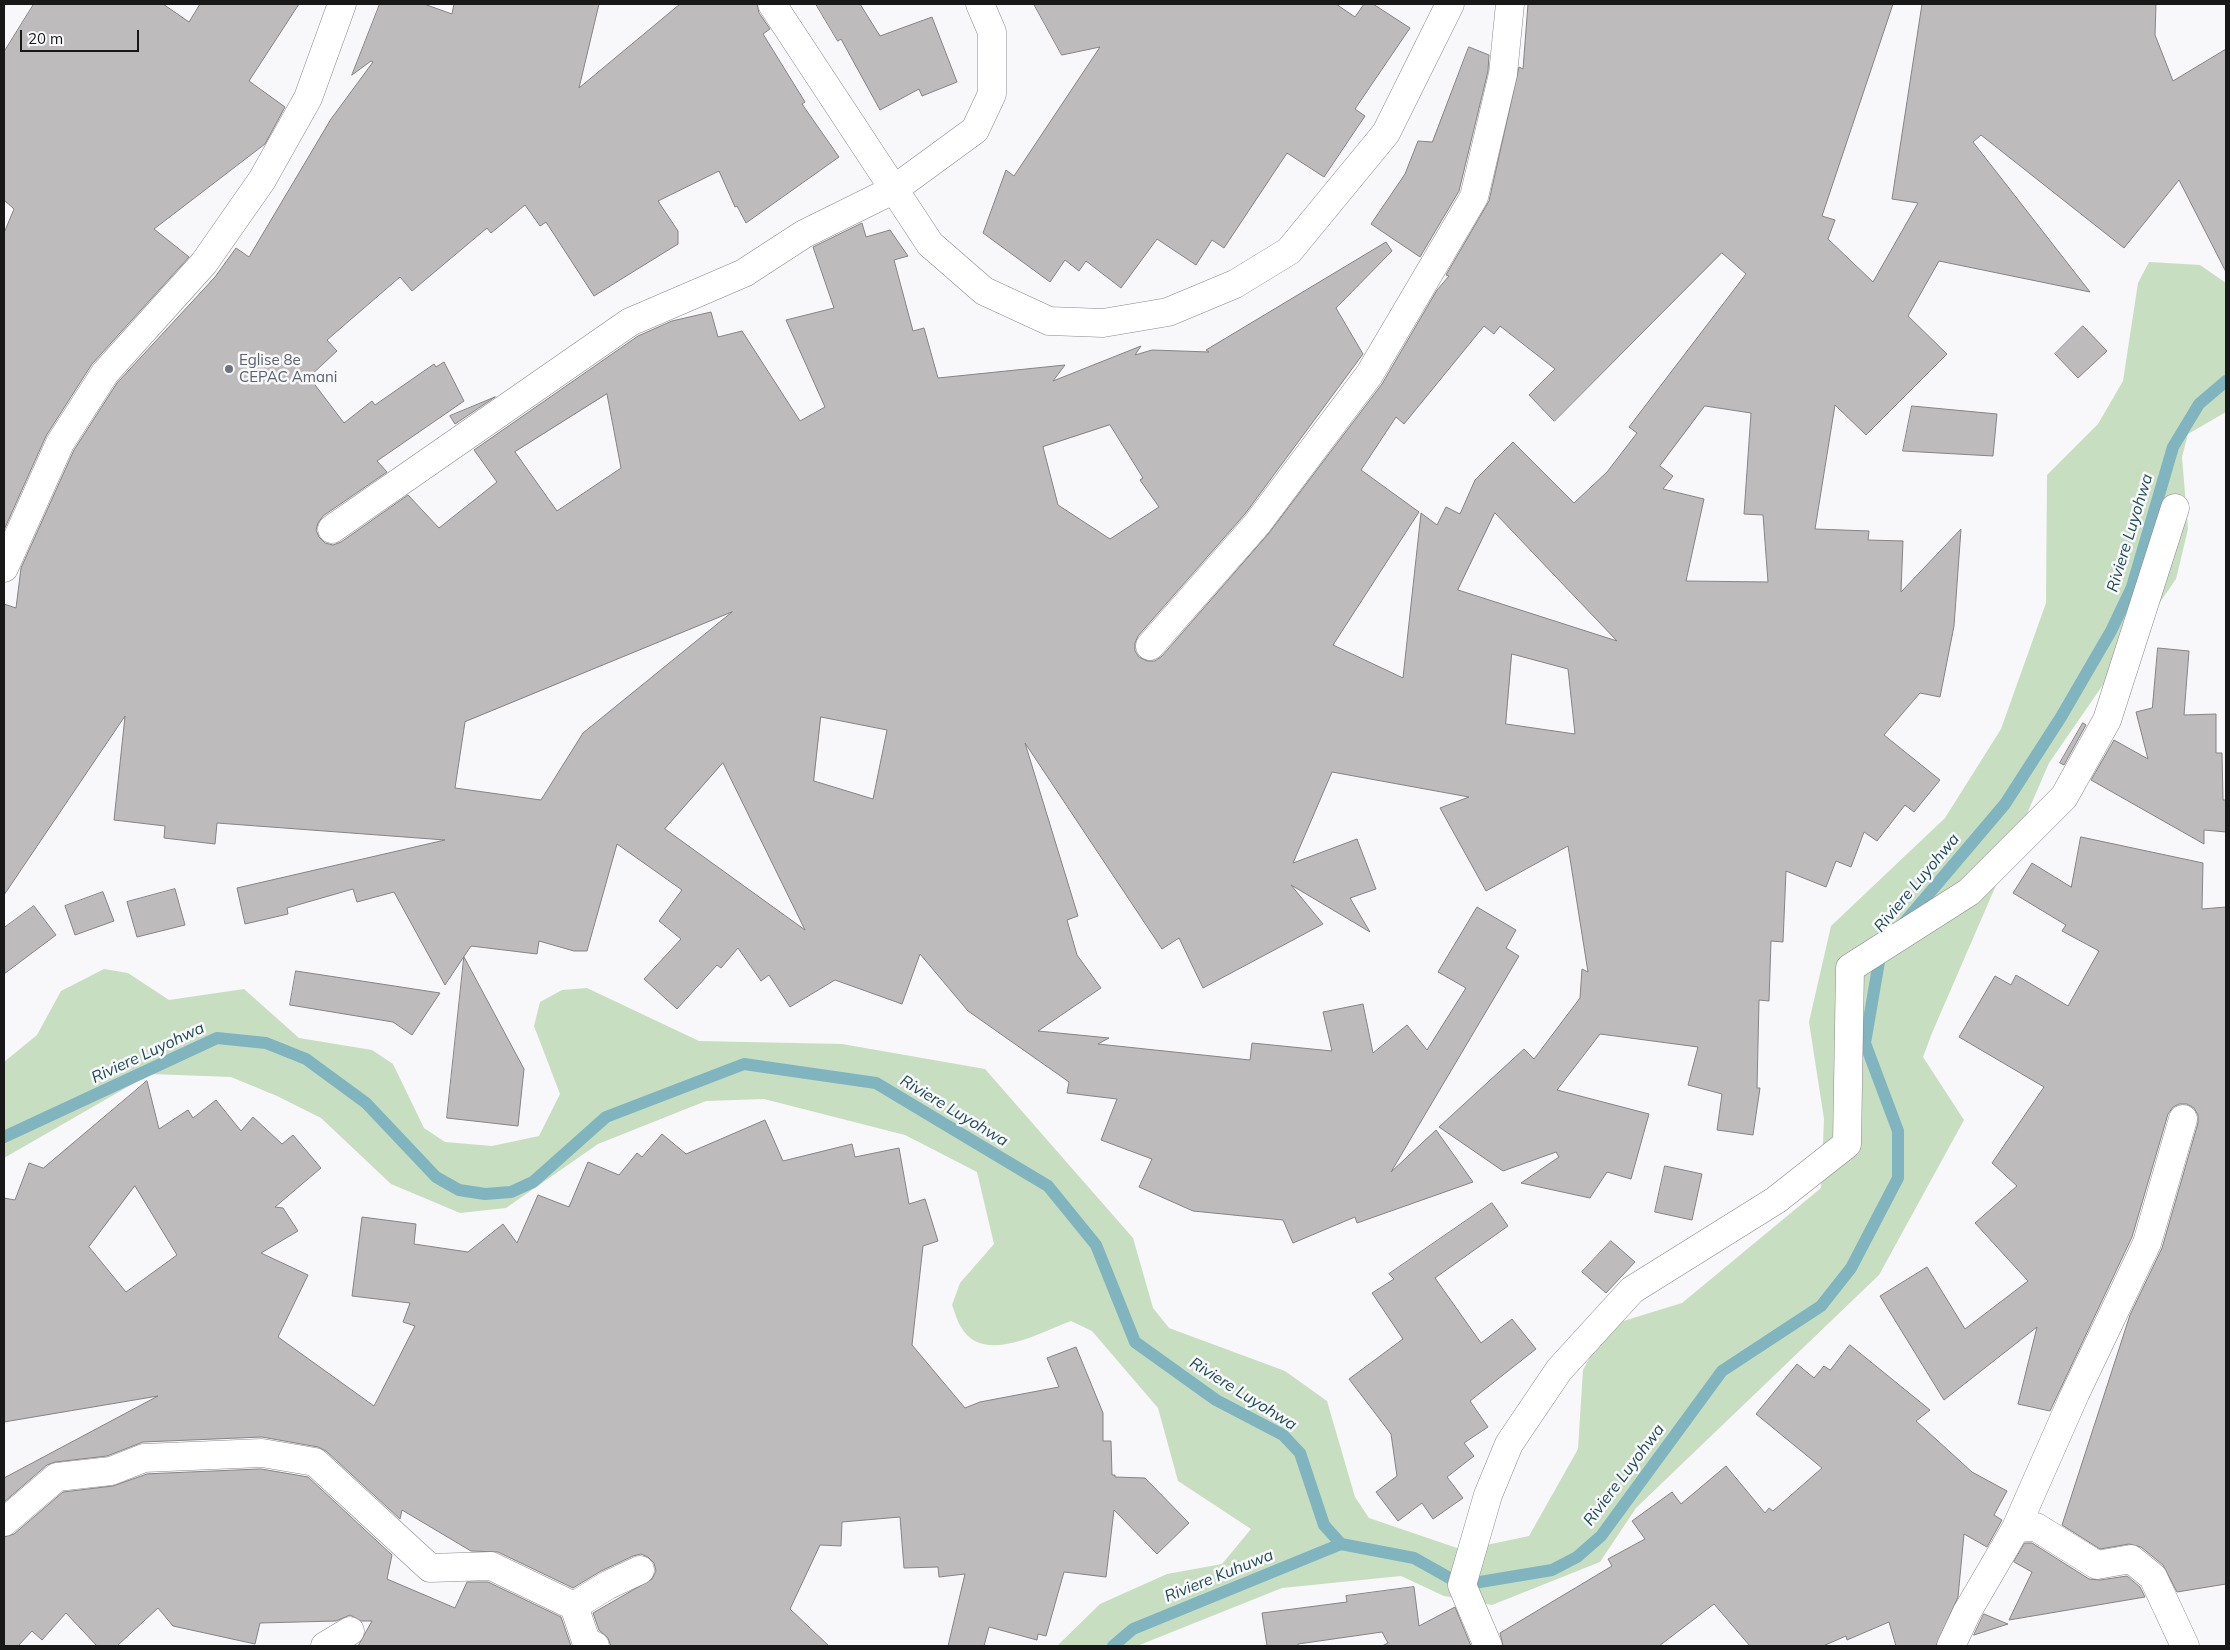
<!DOCTYPE html>
<html>
<head>
<meta charset="utf-8">
<style>
  body { margin:0 }
  #map { position:relative; width:2230px; height:1650px; overflow:hidden; background:#f8f7fa; font-family:Mulish,sans-serif }
  canvas { display:block }
  .frame { position:absolute; inset:0; border:5px solid #181819; pointer-events:none }
  .scale { position:absolute; left:20px; top:30px; width:119px; height:22px; box-sizing:border-box; border:2px solid #181819; border-top:0; padding-left:6px; font-size:15px; line-height:18px; white-space:nowrap; color:#181819; -webkit-text-stroke:4px #f8f7fa; paint-order:stroke }
</style>
</head>
<body>
<div id="map">
<canvas width="2230" height="1650"></canvas>
<div class="frame"></div>
<div class="scale">20 m</div>
</div>
<script>
const c = document.querySelector('canvas').getContext('2d');
c.lineJoin = 'round';
function paint(path, color) {
  c.fillStyle = color;
  c.fill(path, 'evenodd');
}
function trace(path, color, width, dash) {
  c.strokeStyle = color;
  c.lineWidth = width;
  c.lineCap = dash ? 'butt' : 'round';
  c.setLineDash(dash || []);
  c.stroke(path);
}
function label(font, color, halo, rows, align = 'center') {
  c.font = font + ' Mulish,sans-serif';
  c.lineWidth = 5;
  c.setLineDash([]);
  c.textBaseline = 'middle';
  c.strokeStyle = halo;
  c.fillStyle = color;
  for (const [text, x, y, turn = 0] of rows) {
    c.save();
    c.translate(x, y);
    c.rotate((+turn || 0) * Math.PI / 180);
    c.textAlign = isNaN(turn) ? turn : align;
    if (halo) c.strokeText(text, 0, 0);
    c.fillText(text, 0, 0);
    c.restore();
  }
}
paint(new Path2D(`
  M2149,262l51,3 26,18v129l-38,22 -6,23 6,72 -12,50 -127,184 -117,270 -9,24 41,63 -85,155 -243,233 -36,54 -108,43 -48,-9 -43,-20 -119,12 -145,58h-80l43,-42 67,-30 55,-10 29,-35 -73,-48 -20,-73 -66,-77 -21,-10c-30,11 -88,45 -110,6 -4,-6 -6,-15 -9,-22l8,-22 34,-39 -17,-72 -72,-37 -141,-36 -58,2 -108,43 -92,64 -46,5 -69,-29 -70,-66 -44,-22 -46,-19 -81,-3 -146,84v-96l33,-27 24,-44 43,-22 24,4 41,27 75,-11 55,49 73,12 21,14 31,64 21,14 47,4 47,-10 21,-42 -26,-68 6,-24 22,-12 25,-2 112,53 143,3 143,25 148,169 20,70 16,20 116,43 42,30 28,96 14,21 94,32 66,-14 49,-87 5,-79 24,-44 75,-23 139,-115 3,-69 -15,-97 22,-96 114,-108 56,-89 45,-126 1,-128 51,-51 25,-43 15,-98z`), '#c8dec1');
trace(new Path2D(`
  M1904,923l101,-119 56,-87 50,-86 21,-44 41,-140 26,-43 27,-23
  M4,1137l213,-99 49,5 40,16 60,44 70,74 23,13 26,4 26,-2 22,-10 73,-65 138,-53 132,19 172,103 48,59 39,97 81,58 67,35 17,18 24,72 17,19 73,14 48,27 90,-15 25,-13 24,-21 121,-165 99,-65 30,-38 47,-90v-47l-33,-88 16,-93
  M1113,1646l20,-17 208,-85`), '#80b4bf', 12);
const building = new Path2D(`
  M34,4h129l26,18 11,-18h99l-50,77 36,26 -20,37 -111,85 35,28 -97,107 -46,72 -42,94v-297l10,-24 -10,-9v-148z
  M380,4h44l28,10 2,-10h145l-20,84 101,-84h77l2,9 11,16 -7,5 42,68 -3,2 37,53 -93,66 -9,-17 -2,1 -16,-36 -61,30 20,30v13l-84,52 -48,-74 -6,4 -15,-21 -34,28 -4,-5 -75,63 -12,-14 -73,63 10,11 -28,26 35,46 28,-22 3,4 59,-41 2,3 8,-5 20,39 -87,60 10,11 -64,44 -5,7 -2,7 3,7 6,6 8,2 8,-3 67,-47 31,33 58,-46 -23,-32 164,-114 34,-15 39,-9 7,25 24,-6 58,90 25,-14 -39,-87 48,-12 -21,-61 49,-24 4,14 24,-7 18,26 -14,4 19,71 11,-3 14,50 127,-13 -12,16 88,-35 -6,9 17,-5 57,2 -3,-2 180,-108 6,9 -56,57 27,46 -118,160 -107,122 -3,7v8l4,6 8,4h8l7,-5 107,-123 113,-149 55,-94 12,-14 -3,-1 43,-74 30,-134 4,2 5,-65h365l-71,212 13,4 -7,19 45,43 45,-79 -26,-4 30,-195h234l-1,31 18,46 53,-32v223l-47,-92 -55,68 -143,-113 -8,7 117,150 -151,-31 -31,55 39,38 -81,81 -31,-30 -20,124 54,2 -1,9 35,1 -2,51 60,-63 -7,97 -14,71 -20,-4 -36,42 56,45 -26,32 -9,-7 -28,36 -13,-9 -13,35 -15,-6 -10,26 -40,-16 -3,71 -12,-1 -2,60 -10,-1 -2,88h3l-7,47 -36,-5 5,-36 -34,-9 10,-38 -98,-13 -43,56 92,24 -18,65 -24,-7 -17,26 -69,-15 38,-26 -3,-5 -53,19 -64,-44 85,-78 10,10 46,-61 2,-29 6,3 -20,-126 -82,45 -46,-83 29,-11 -137,-25 -39,91 64,-24 19,50 -26,9 20,34 -79,-47 32,39 -120,64 -24,-50 -17,11 -137,-206 53,173 -11,4 10,35 24,33 -63,43 71,7 -11,6 152,16 2,-17 80,8 -9,-39 40,-8 10,49 34,-28 20,25 39,-62 -28,-16 39,-65 39,23 -10,18 13,8 -128,216 45,-42 37,52 -116,41 -2,-6 -62,26 -10,-23 -90,-9 -54,-24 13,-28 -51,-19 16,-41 -50,-6 2,-11 -101,-71 -48,-57 -18,50 -67,-24 -45,27 -21,-32 -8,6 -23,-33 -17,20 -4,-3 -40,44 -33,-30 37,-40 -22,-18 23,-31 -65,-46 -30,107h-13l-35,-10 -2,13 -66,-8 -26,39 -51,-93 -37,10 -4,-13 -66,19 1,6 -43,10 -8,-36 208,-48 -228,-17 -2,21 -51,-6 1,-12 -51,-6 11,-104 -121,179v-291l12,4 5,-40 53,-118 43,-67 98,-106 21,-29 13,9 82,-138 42,-57 -2,-1 -19,14zM1722,253l24,21 -117,153 8,6 -30,39 -33,31 -61,-61 -38,38 -15,34 -14,-7 -9,18 -16,-12 -18,165 -70,-33 86,-133 -58,-42 35,-53 8,7 80,-98 10,8 6,-8 55,43 -26,26 25,26zM607,394l14,74 -64,43 -42,-59zM1705,406l46,7 -7,101 19,1 5,67 -82,-1 18,-82 -41,-10 10,-13 -13,-10zM1110,425l33,53 -3,2 19,27 -49,32 -52,-34 -15,-58zM1495,513l122,128 -159,-51zM732,612l-149,121 -42,67 -86,-12 10,-66zM1512,654l56,15 7,65 -69,-10zM821,717l66,13 -14,69 -59,-18zM723,763l82,167 -140,-101z
  M816,4h44l20,32 52,-19 25,65 -35,14 -3,-7 -39,21 -39,-71 -3,2z
  M1034,4h302l19,13 9,-13h9l37,24 -55,81 10,7 -41,61 -37,-24 -63,95 -12,-8 -16,25 -39,-26 -36,49 -35,-27 -7,10 -14,-11 -15,22 -67,-49 23,-63 8,6 86,-129 -38,8z
  M1469,47l20,8 -1,16 -29,120 -39,66 -49,-33 34,-50 13,-33 14,1z
  M2083,326l24,25 -29,27 -23,-24z
  M495,397l-40,27 -5,-8z
  M1912,406l85,8 -4,42 -90,-5z
  M2158,648l31,3 -5,64 32,-1v39h6l1,47h3v32l-22,-2v14l-113,-64 23,-40 34,19 -12,-47 16,-4z
  M2083,723l3,2 -22,40 -4,-2z
  M2081,837l122,26 -1,46 24,-2v677l-49,8 -14,-27 -22,-18 -12,-3 -29,5 -38,-24 68,-210 32,-67 36,-125v-8l-4,-7 -7,-4h-8l-6,3 -5,7 -36,123 -82,174 -32,-7 19,-77 -93,73 -64,-104 47,-29 38,62 63,-48 -53,-58 42,-37 -25,-23 52,-76 -85,-50 36,-61 16,9 5,-10 52,31 31,-55 -37,-20 4,-6 -53,-32 19,-30 39,24z
  M175,889l10,36 -48,12 -10,-35z
  M103,892l11,29 -39,14 -10,-29z
  M34,906l22,29 -52,39v-46z
  M464,957l60,112 -6,57 -71,-8z
  M296,971l46,7 98,15 -28,42 -19,-13 -103,-17z
  M147,1081l12,48 29,-19 5,8 23,-18 25,31 12,-14 29,27 11,-9 28,33 -46,39 8,1 15,23 -37,22 47,22 -30,62 96,69 41,-80 -12,-4 7,-19 -58,-7 10,-79 54,7 -2,20 54,8 35,-28 14,19 21,-48 31,12 19,-45 31,13 18,-22 5,4 20,-23 24,20 79,-34 18,41 69,-17 3,13 44,-9 10,56 16,-5 13,42 -15,5 -11,99 53,63 15,-6 79,-15 -12,-29 29,-11 27,66v28h8l1,34h3v2l30,1 44,45 -32,31 -43,-44 -8,67 -42,-5 -18,64 -8,-2 -1,6 -48,-13 -5,19h-36l17,-72 -26,3 -1,-10 -34,1 -4,-51 -58,5 -1,24 -21,-1 -30,64 39,37h-218l-3,-8 -9,-8 -6,-17 59,-34 4,-8 -2,-8 -6,-6 -7,-3 -8,2 -32,15 -28,17 -75,-36 -27,-1 -69,-41 -2,9 -74,-68 -8,-4 -56,-10 -119,5 -36,14 -52,6 -8,3 -43,37v-24l154,-82 -154,26v-224l11,2 14,-37 14,5zM135,1186l42,69 -51,37 -37,-45z
  M1665,1166l37,8 -10,46 -37,-8z
  M1492,1203l16,23 -73,52 46,65 31,-24 24,30 -66,52 18,26 -24,16 10,13 -27,21 16,21 -30,21 -11,-16 -24,18 -22,-29 21,-16 -6,-42 -42,-55 54,-40 -31,-46 22,-14 -5,-5z
  M1611,1241l24,21 -29,31 -24,-21z
  M1850,1345l80,65 -14,11 56,51 35,19 -13,24 8,5 -15,27 -23,-13 -6,63 -22,49h-40l-7,-24 -42,18 -1,-4 -23,10h-73l-36,-42 -55,42h-156l-3,-13 112,-67 -4,-7 37,-20 -13,-18 40,-29 9,12 45,-38 39,47 4,-5 4,3 49,-43 -66,-54 41,-50 17,14 10,-12 6,4z
  M261,1469l47,8 84,78 -5,24 68,29 12,-26h21l73,35 10,29h-213l14,-25h-11l-11,-6 -14,6 -76,2 -5,21 -82,-18 -15,-18 -41,38h-20l-31,-33 -24,27 -10,-9 -14,15h-14v-109l10,-3 49,-42 50,-6 34,-12z
  M2025,1543h7l57,36 11,1 27,-4 13,11 5,10 -136,23 23,-48 -18,-10z
  M1414,1587l5,39 36,-19 16,39h-89l6,-3 -6,-11 -84,12v2h-31l-5,-33 85,-11 -1,-6z
  M1984,1614l24,10 -34,11z`);
paint(building, '#bebbbc');
trace(building, '#868384', 1);
const street = new Path2D(`
  M772,4l158,240 54,47 65,30 54,2 65,-11 67,-28 54,-33 97,-118 64,-129
  M332,529l298,-207 114,-49 60,-39 89,-44 82,-60 17,-36v-62l-12,-28
  M4,568l56,-125 45,-70 99,-110 58,-83 46,-82 34,-94
  M1150,646l107,-122 112,-149 105,-178 29,-123 7,-70
  M4,1522l53,-45 54,-6 33,-13 118,-5 53,9 115,106 61,-2 83,40 34,-21 32,-15
  M2016,1528l20,-1 61,38 34,-6 22,18 32,69
  M574,1606l12,35 9,5
  M325,1646l25,-15
  M1488,1646l-26,-61 26,-90 21,-51 50,-74 73,-80 144,-90 71,-56 3,-176 119,-76 95,-95 43,-77 68,-212
  M1951,1646l16,-34 49,-84 59,-134 72,-151 36,-124`);
trace(street, '#8a898c', 29);
trace(street, '#fff', 28);
for (const [x, y, r, color] of [
  [229,369,5,"#6b7280"]
]) {
  const dot = new Path2D();
  dot.arc(x, y, r, 0, 2 * Math.PI);
  c.fillStyle = color;
  c.fill(dot);
  trace(dot, '#f8f7fa', 2);
}
label('15px', '#5b616d', '#f8f7fa', [
  ["Eglise 8e",239,360],
  ["CEPAC Amani",239,377]
], 'left');
label('italic 16px', '#1d4b54', '#f8f7fa', [
  ["Riviere Luyohwa",2130,533,-73],
  ["Riviere Luyohwa",1917,883,-50],
  ["Riviere Luyohwa",148,1053,-25],
  ["Riviere Luyohwa",954,1111,31],
  ["Riviere Luyohwa",1243,1394,32],
  ["Riviere Luyohwa",1624,1475,-53],
  ["Riviere Kuhuwa",1219,1576,-22]
]);
</script>
</body>
</html>
